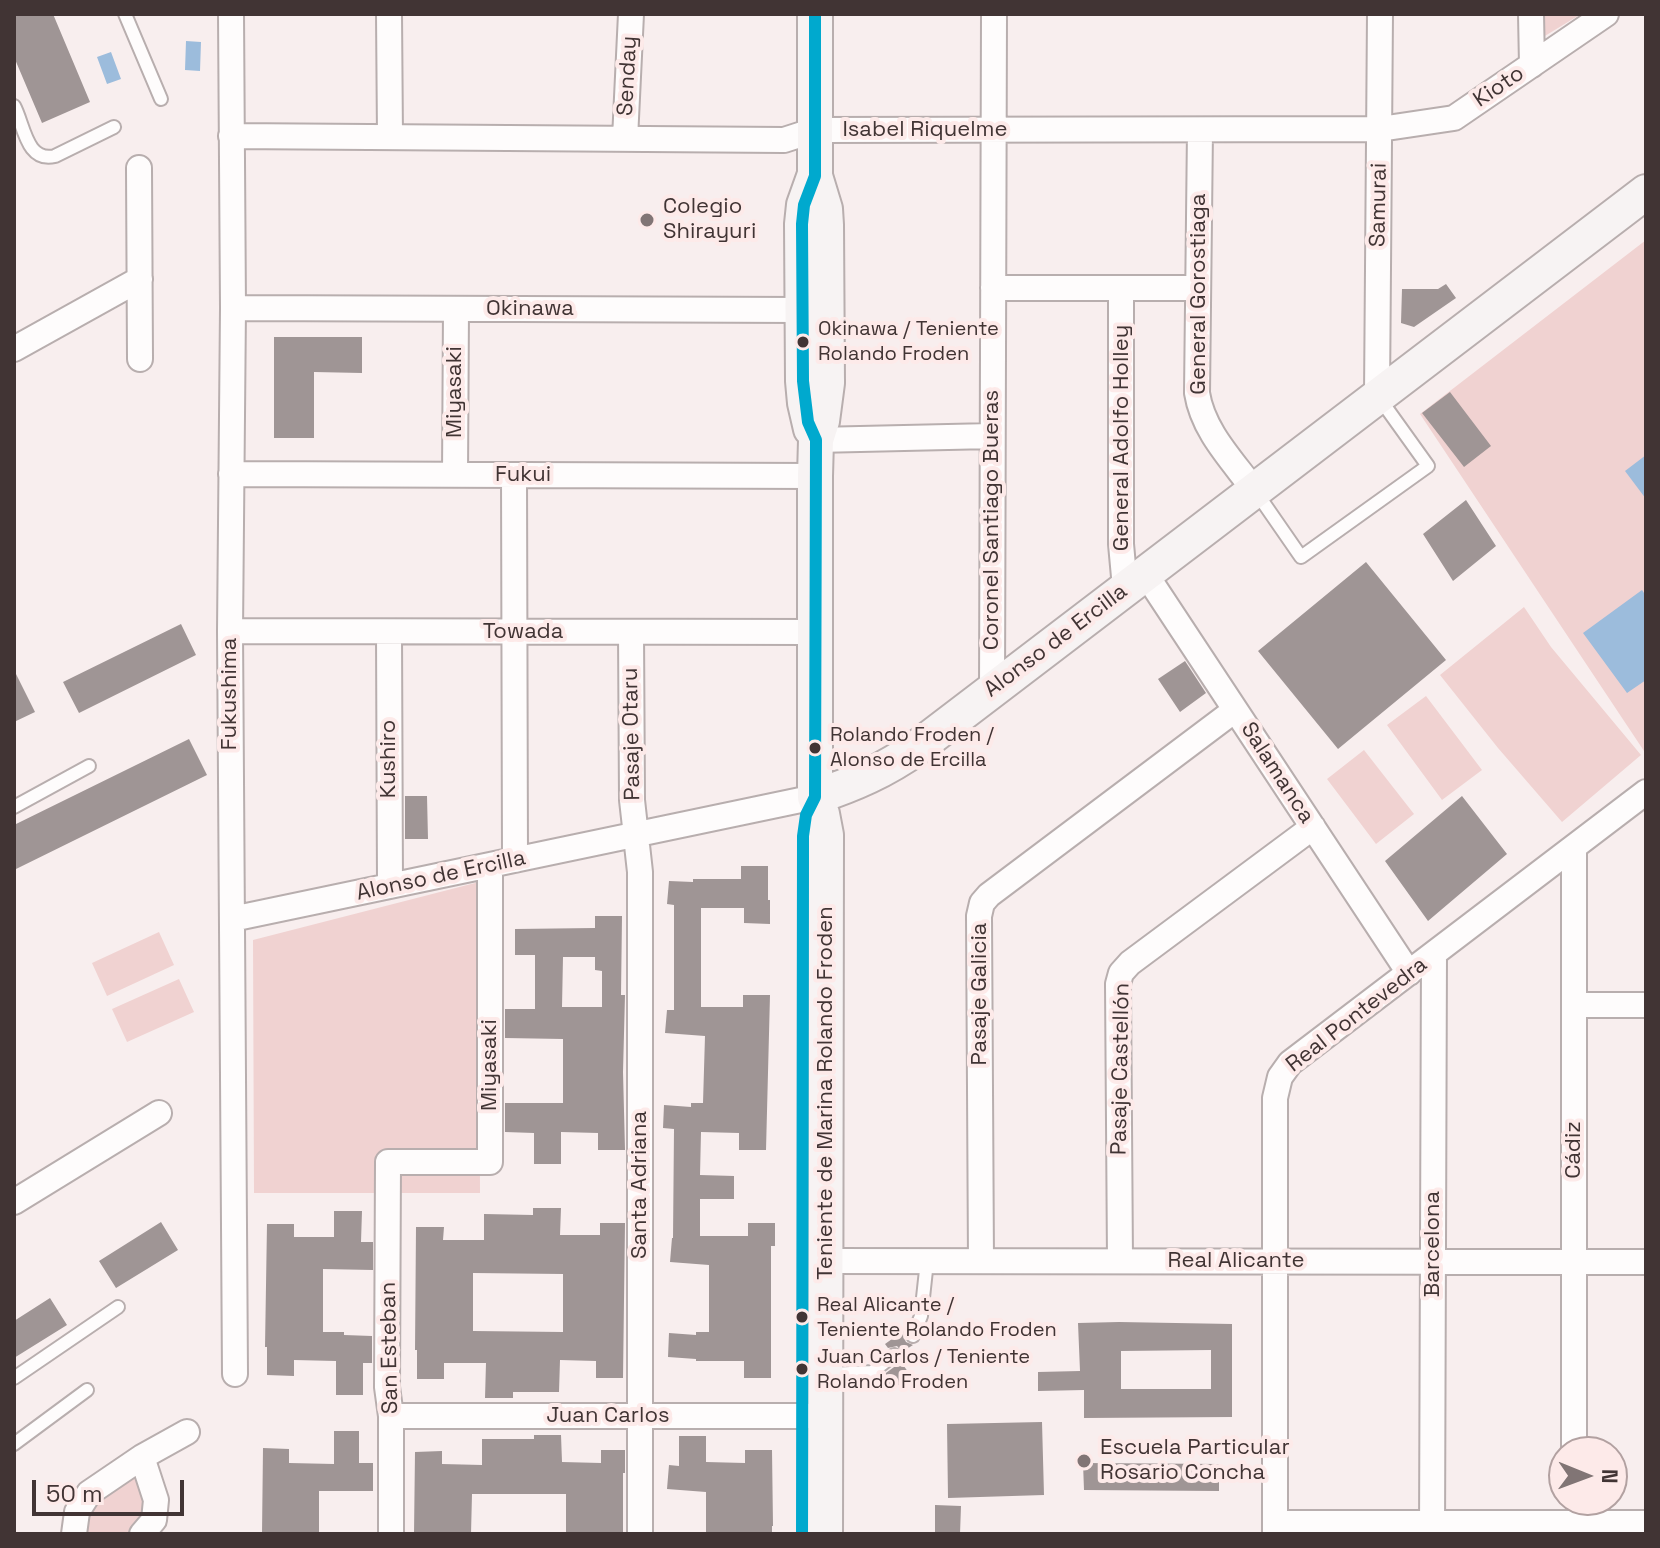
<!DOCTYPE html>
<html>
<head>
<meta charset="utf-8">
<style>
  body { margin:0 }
  #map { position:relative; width:1660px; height:1548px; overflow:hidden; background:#f8eeee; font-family:"Space Grotesk",sans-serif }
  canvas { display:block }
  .frame { position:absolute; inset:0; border:16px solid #413434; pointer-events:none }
  .north { position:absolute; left:1548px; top:1436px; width:80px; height:80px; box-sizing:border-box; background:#fdeae9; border:2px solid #b2a1a1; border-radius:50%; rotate:91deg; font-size:22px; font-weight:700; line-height:32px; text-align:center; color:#413434 }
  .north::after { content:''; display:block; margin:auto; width:28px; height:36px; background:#817575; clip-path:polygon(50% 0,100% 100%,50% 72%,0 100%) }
  .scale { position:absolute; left:32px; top:1480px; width:152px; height:36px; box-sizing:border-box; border:4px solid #413434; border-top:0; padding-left:10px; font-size:24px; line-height:28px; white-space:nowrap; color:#413434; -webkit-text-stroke:6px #fdeae9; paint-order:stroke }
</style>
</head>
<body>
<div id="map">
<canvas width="1660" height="1548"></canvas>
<div class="frame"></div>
<div class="north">N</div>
<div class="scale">50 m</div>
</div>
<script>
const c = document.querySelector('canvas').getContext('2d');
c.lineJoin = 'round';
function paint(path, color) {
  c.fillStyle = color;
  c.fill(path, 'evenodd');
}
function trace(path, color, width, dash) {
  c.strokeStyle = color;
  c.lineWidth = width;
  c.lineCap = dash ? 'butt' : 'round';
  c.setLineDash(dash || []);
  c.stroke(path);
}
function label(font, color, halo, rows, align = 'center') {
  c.font = font + ' "Space Grotesk",sans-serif';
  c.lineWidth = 8;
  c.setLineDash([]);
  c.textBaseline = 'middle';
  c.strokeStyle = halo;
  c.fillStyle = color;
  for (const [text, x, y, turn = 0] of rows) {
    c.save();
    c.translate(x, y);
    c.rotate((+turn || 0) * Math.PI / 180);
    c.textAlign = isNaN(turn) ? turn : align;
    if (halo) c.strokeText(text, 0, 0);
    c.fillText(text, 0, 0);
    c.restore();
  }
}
paint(new Path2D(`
  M1535,14h46l-46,28z
  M1646,240v514l-226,-340z
  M1524,607l27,40 90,108 -79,67 -64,-74 -58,-73z
  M1426,696l56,74 -40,30 -55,-75z
  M1364,750l50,64 -38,30 -49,-65z
  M479,882l1,311h-226l-1,-253z
  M159,932l15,33 -67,31 -15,-33z
  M179,979l15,33 -67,30 -15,-33z
  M137,1475l12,30 -6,19 -14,10h-43c0,-30 29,-44 51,-59z`), '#f0d2d1');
paint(new Path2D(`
  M186,41l15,1 -1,29 -15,-1z
  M111,52l10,27 -14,5 -10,-27z
  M1646,455v44l-21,-28z
  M1642,590l4,6v84l-19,13 -44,-60z`), '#9cbcdc');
paint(new Path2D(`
  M21,14h32l37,88 -48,21 -28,-66v-40z
  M1446,284l10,14 -42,29 -13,-4 1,-34h36z
  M274,337h88v36l-48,-1v66h-40z
  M1450,392l41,54 -27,21 -42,-54z
  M1466,500l30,46 -43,35 -30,-47z
  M1366,562l80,98 -108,89 -80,-98z
  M181,624l15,31 -117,58 -16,-31z
  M1185,661l21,32 -26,19 -22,-33z
  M14,670l21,42 -21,10z
  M189,739l18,36 -193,95v-45z
  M405,796h22l1,43h-23z
  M1462,796l45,58 -79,67 -43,-60z
  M741,866h27v34h2v24l-26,-1v-15h-43v99h42v-12h27l-4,155h-27v-17l-38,-1 -1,43 34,1v23h-34v37h48v-13h27v23h-4v132h-27v-17h-48v-2l-28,-2 1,-24 27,2v-3h13v-67l-39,-3 2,-24h1l1,-109 -11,-1 1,-23 27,2v-4h12l2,-67 -40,-3 2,-23h7v-105l-7,-1 2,-23 24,1v-3h48z
  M595,916h27l-1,79h4l-2,77 2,78h-27v-17l-37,-1v32h-27v-31l-29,-1v-29h58v-64l-58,-1v-29h30v-54h-20v-26l80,-1zM563,957h32v13l7,1v36h-40z
  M533,1208h28l-1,27h40v-12h25l-2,155h-27v-17l-36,-1 -1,32h-46v6h-28l1,-35h-42v16h-27v-29h-2l1,-123h28l-1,13h41v-26l49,1zM473,1273l90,1v58l-90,-1z
  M334,1211h28l-1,31h12v28l-50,-1v63h21v3l28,1v27h-9v32h-27v-34l-42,-1v16l-27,-1v-28h-2l2,-123h27v13h40z
  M161,1222l17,28 -62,38 -17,-27z
  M50,1298l17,27 -53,33v-37z
  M1119,1322l113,2v93l-148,1v-28l-46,1v-19l42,-1 -2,-48zM1211,1350v39h-90v-38z
  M906,1329l-2,9 2,4 7,3 -11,7 -5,-6 -9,2 -3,-4z
  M901,1362l10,14 -22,16 -10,-14z
  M1042,1422l2,73 -96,3 -1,-74z
  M334,1431h25v32h14v28h-54v43h-57l1,-86 26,1v14l45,1z
  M534,1435h27l1,27 39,1v-13h24v23h-2v61h-57v-40h-94l-1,40h-57l1,-82 27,-1v13l40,1v-26h52z
  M679,1436h27v26l39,1v-13h27l1,76h-1v8h-66v-42l-39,-3 2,-24 10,1z
  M1083,1463l136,1v27l-135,-1z
  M935,1505l26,1 -1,28h-25z`), '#9f9595');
const lane = new Path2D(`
  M125,14l36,85
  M14,106c10,18 12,57 41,50l59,-29
  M1256,492l45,65 127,-91 -48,-67
  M14,807l75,-41
  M913,1336l8,-20 6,-55
  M829,1374l43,-2 22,-17
  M14,1378l104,-71
  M14,1444l73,-54`);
const street = new Path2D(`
  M231,14l2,294 -3,323 5,743
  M389,14l1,123
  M1531,14l1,51
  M1200,130l-3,263c6,38 35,67 57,97
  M231,136l553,4 31,-10 565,-1 74,-11 152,-104
  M625,139l6,-125
  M139,168l1,191
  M993,288h205
  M1121,288v256l4,44
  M233,308l569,2 16,-2
  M14,349l126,-70
  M1377,395l3,-381
  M816,440l176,-4
  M231,474l584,2
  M455,475l1,-166
  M514,475l1,385
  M1145,573l264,400
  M230,631l585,1
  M389,632l1,254
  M631,632l1,168 8,72v662
  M992,690l2,-676
  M232,919l583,-122
  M1574,1005h72
  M14,1202l145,-89
  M825,1261l821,1
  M981,1261l-2,-345 3,-13 7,-8 246,-185
  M1120,1261l-2,-277 3,-11 9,-10 183,-136
  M391,1416h434
  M1574,1452v-605
  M1275,1523h371
  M74,1534l3,-22 12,-19 53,-36 45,-25
  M142,1534l12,-14 2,-20 -14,-43
  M391,1534v-118l-4,-29 1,-225h102v-296
  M1275,1534v-436l5,-21 10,-14 356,-271
  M1432,1534l2,-580`);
const secondary = new Path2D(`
  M815,14v162l10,33 1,16 1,158 -5,38 -6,19 -1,36v321l7,17 4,21 -1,699
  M811,429l-6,-26 -2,-22 -1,-157 2,-19 10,-28
  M815,797c39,-13 69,-26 103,-50l728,-555`);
trace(lane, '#b8aeae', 16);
trace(street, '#b8aeae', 28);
trace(secondary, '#b8aeae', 38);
trace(lane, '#fefcfc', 12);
trace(street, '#fefcfc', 24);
trace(secondary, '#f7f3f3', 34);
trace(new Path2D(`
  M802,1534l1,-698 3,-21 9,-18 1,-357 -8,-18 -5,-41 -1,-157 2,-19 11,-29v-162`), '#00a9ce', 12);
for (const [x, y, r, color] of [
  [647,220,8,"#817575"],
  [803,342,7,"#413434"],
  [815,748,7,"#413434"],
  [802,1317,7,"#413434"],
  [802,1369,7,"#413434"],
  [1084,1461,8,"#817575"]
]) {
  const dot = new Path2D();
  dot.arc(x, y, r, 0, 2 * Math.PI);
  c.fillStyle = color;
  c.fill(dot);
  trace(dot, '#fdeae9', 3);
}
label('20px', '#413434', '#fdeae9', [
  ["Okinawa / Teniente",818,330],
  ["Rolando Froden",818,355],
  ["Rolando Froden /",830,736],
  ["Alonso de Ercilla",830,761],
  ["Real Alicante /",817,1306],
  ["Teniente Rolando Froden",817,1331],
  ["Juan Carlos / Teniente",817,1358],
  ["Rolando Froden",817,1383]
], 'left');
label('22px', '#413434', '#fdeae9', [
  ["Senday",628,76,-87],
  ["Kioto",1499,87,-34],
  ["Isabel Riquelme",925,130],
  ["Samurai",1379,205,-89],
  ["General Gorostiaga",1199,294,-90],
  ["Okinawa",530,309],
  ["Miyasaki",455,392,-90],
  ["General Adolfo Holley",1122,438,-90],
  ["Fukui",523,475],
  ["Coronel Santiago Bueras",992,520,-90],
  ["Towada",523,632],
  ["Alonso de Ercilla",1056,641,-37],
  ["Fukushima",230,694,-90],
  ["Pasaje Otaru",632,734,-91],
  ["Kushiro",389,759,-90],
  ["Salamanca",1277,773,57],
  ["Alonso de Ercilla",441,876,-12],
  ["Pasaje Galicia",980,994,-90],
  ["Real Pontevedra",1357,1015,-38],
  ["Miyasaki",490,1065,-90],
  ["Pasaje Castellón",1121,1069,-89],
  ["Teniente de Marina Rolando Froden",826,1093,-90],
  ["Cádiz",1574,1150,-90],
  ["Santa Adriana",640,1185,-90],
  ["Barcelona",1433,1244,-90],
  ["Real Alicante",1236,1261],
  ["San Esteban",390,1348,-91],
  ["Juan Carlos",608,1416]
]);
label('22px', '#413434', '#fdeae9', [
  ["Colegio",663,207],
  ["Shirayuri",663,232],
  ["Escuela Particular",1100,1448],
  ["Rosario Concha",1100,1473]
], 'left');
</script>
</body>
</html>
